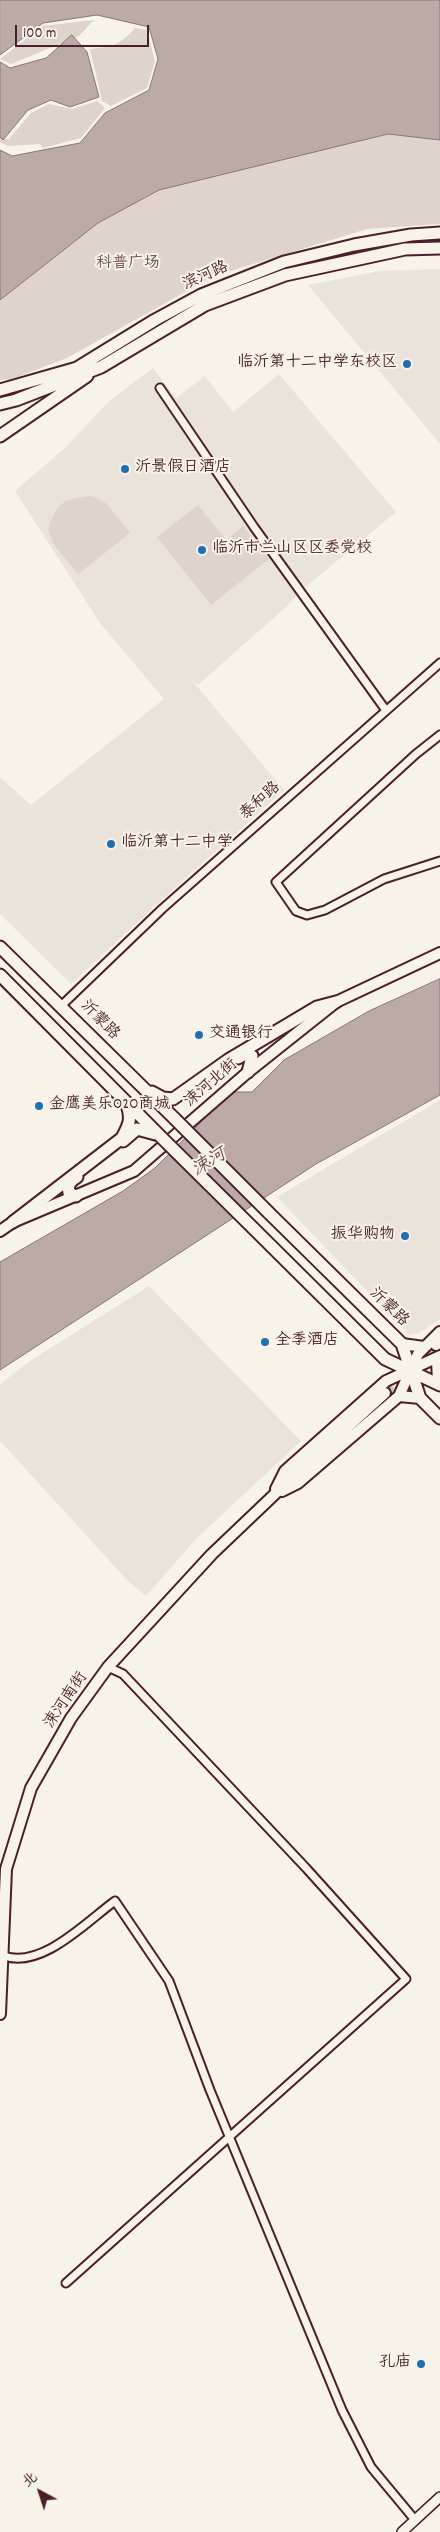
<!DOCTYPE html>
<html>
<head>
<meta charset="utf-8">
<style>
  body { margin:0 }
  #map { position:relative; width:440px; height:2532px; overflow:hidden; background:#f7f3e8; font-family:Dekko,"LXGW WenKai TC",sans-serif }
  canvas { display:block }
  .north { position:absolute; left:15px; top:2467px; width:50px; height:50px; -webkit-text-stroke:4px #f7f3e8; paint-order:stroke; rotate:320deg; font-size:14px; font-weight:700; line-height:20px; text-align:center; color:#4a1f2b }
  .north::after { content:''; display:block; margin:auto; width:18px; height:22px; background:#4a1f2b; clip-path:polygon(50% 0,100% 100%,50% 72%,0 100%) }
  .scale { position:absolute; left:15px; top:25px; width:134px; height:22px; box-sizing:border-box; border:2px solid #4a1f2b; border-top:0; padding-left:6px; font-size:15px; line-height:18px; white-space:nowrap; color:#4a1f2b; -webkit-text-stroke:4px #f7f3e8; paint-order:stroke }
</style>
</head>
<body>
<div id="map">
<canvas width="440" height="2532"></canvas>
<div class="north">北</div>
<div class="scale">100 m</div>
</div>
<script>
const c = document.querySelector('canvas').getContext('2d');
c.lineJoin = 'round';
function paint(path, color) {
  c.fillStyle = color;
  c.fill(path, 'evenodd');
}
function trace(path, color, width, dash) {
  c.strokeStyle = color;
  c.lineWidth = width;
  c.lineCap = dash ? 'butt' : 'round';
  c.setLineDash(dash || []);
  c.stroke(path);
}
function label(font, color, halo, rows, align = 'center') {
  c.font = font + ' Dekko,"LXGW WenKai TC",sans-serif';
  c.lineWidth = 4;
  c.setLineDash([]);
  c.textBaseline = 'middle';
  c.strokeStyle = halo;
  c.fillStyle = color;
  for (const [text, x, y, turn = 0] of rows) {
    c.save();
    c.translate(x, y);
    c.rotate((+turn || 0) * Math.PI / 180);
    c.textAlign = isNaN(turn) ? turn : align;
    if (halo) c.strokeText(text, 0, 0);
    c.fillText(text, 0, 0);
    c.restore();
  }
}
paint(new Path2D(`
  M440,269v175l-132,-159 72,-14z
  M153,368l23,30 29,-22 28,36 46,-38 117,138 -93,77 -18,19 -87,77 -8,-7 94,112 -105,94 -108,100 -71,-70v-137l31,28 133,-106 -64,-76 -85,-132 51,-44 42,-45z
  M440,1100v219l-21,14 -10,2 -132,-138z
  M149,1286l152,155 -105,98 -50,57 -19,-16 -127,-139v-57l30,-23z`), '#eae3da');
paint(new Path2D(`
  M94,20l-15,16 -68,28 -11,-5 43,-33z
  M135,28l12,2 8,31 -8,27 -36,18 -9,-5 -12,-52c22,-2 30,-4 45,-21z
  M97,101l8,7 -24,30 -38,10 -3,-4 -32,2 -8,-4v-7l8,5 23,-27 18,-9 23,5z
  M388,134l52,6v84l-73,5 -153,47 -147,82 -55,21 -12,1v-80l98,-77 61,-33z
  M91,496l16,8 23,29 -52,41 -24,-29 -6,-16c10,-27 14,-30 43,-33z
  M198,505l28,35 17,-14 26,33 -58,46 -54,-68z`), '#ded4cc');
const water = new Path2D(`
  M0,0h440v140l-52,-6 -229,56 -61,33 -98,77v-150l12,6 68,-13 25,-30 44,-23 9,-31 -9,-32 -52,-12 -54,8 -43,32z
  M72,35l15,17 12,45 -29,10 -19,-7 -23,10 -25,30 -3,-3v-75l10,6 36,-10z
  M440,979v116l-124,69 -316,206v-108l123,-71 32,-23 76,-76h21l32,-32 85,-49z`);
paint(water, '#bcaaa7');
trace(water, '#8e7275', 1);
trace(new Path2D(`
  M385,1393l51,-48`), '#d4c9c2', 10, [10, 5]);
const minor = new Path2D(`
  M160,388l94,139 131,182
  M440,735l-24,19 -140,128 20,29 11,4 18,-5 59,-31 56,-18
  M61,1006l101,-97 278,-246
  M4,1956c38,13 82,-34 111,-55l54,80 41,109 132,320 29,57 44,53
  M66,2283l340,-304 -100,-111 -183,-194 -15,-7`);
const tertiary = new Path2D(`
  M402,2532l38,-35`);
const secondary = new Path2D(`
  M0,1231l13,-9 121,-51 114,-99 88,-70 104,-49
  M402,1344l22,3
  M436,1345l4,-3
  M437,1359l1,24
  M399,1396l19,-42 22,-22
  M276,1489l9,-18 101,-90 54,-25
  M282,1491l16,-8 101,-87 21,2
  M0,2014l6,-145 25,-81 40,-70 37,-51 104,-113 85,-81 88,-80`);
const primary = new Path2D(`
  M0,390l77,-22 78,-48 46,-25 83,-33 70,-17 57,-10 29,-2
  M0,404l16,-4 85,-33 104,-62 80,-30 120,-26 35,-1
  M0,436l87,-60
  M0,947l175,172
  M0,975l159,160
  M238,1058l9,-5 5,3 -4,16
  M152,1092l11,6 10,1 55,-39 89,-53 19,-5
  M123,1141l14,-12 22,6
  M76,1196l-7,-3c-2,-9 2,-12 8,-16
  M268,1212l134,132 18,54 20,20
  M13,1222l109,-84c7,-13 10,-19 5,-33
  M253,1228l132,131 55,26`);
trace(minor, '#4a1f2b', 11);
trace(tertiary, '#4a1f2b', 12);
trace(secondary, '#4a1f2b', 14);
trace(primary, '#4a1f2b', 15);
trace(minor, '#f7f3e8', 7);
trace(tertiary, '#f7f3e8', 9);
trace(secondary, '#f7f3e8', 10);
trace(primary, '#f7f3e8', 11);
const primaryBridge = new Path2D(`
  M175,1119l93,93
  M159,1135l94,93`);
trace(primaryBridge, '#4a1f2b', 15, []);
trace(primaryBridge, '#f7f3e8', 11);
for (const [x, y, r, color] of [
  [407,364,5,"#1f6fb2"],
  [125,469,5,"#1f6fb2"],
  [202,550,5,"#1f6fb2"],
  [111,844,5,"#1f6fb2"],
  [199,1035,5,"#1f6fb2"],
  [39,1106,5,"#1f6fb2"],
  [405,1236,5,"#1f6fb2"],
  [265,1342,5,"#1f6fb2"],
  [421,2364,5,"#1f6fb2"]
]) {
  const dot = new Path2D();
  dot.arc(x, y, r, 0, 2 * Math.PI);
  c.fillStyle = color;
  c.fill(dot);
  trace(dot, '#f7f3e8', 2);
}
label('16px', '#6f4c53', '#f7f3e8', [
  ["科普广场",128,265]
]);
label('16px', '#4a1f2b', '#f7f3e8', [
  ["滨河路",206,277,-24],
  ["泰和路",261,802,-42],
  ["沂蒙路",99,1021,45],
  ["涑河北街",212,1084,-41],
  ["沂蒙路",388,1308,44],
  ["涑河南街",67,1701,-56]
]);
label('16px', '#4a1f2b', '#f7f3e8', [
  ["临沂第十二中学东校区",397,364,"right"],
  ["沂景假日酒店",135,469],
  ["临沂市兰山区区委党校",212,550],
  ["临沂第十二中学",121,844],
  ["交通银行",209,1035],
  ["金鹰美乐O2O商城",49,1106],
  ["振华购物",395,1236,"right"],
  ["全季酒店",275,1342],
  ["孔庙",411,2364,"right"]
], 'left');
label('italic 18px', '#6c4950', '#f7f3e8', [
  ["涑河",210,1164,-31]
]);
</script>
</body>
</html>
